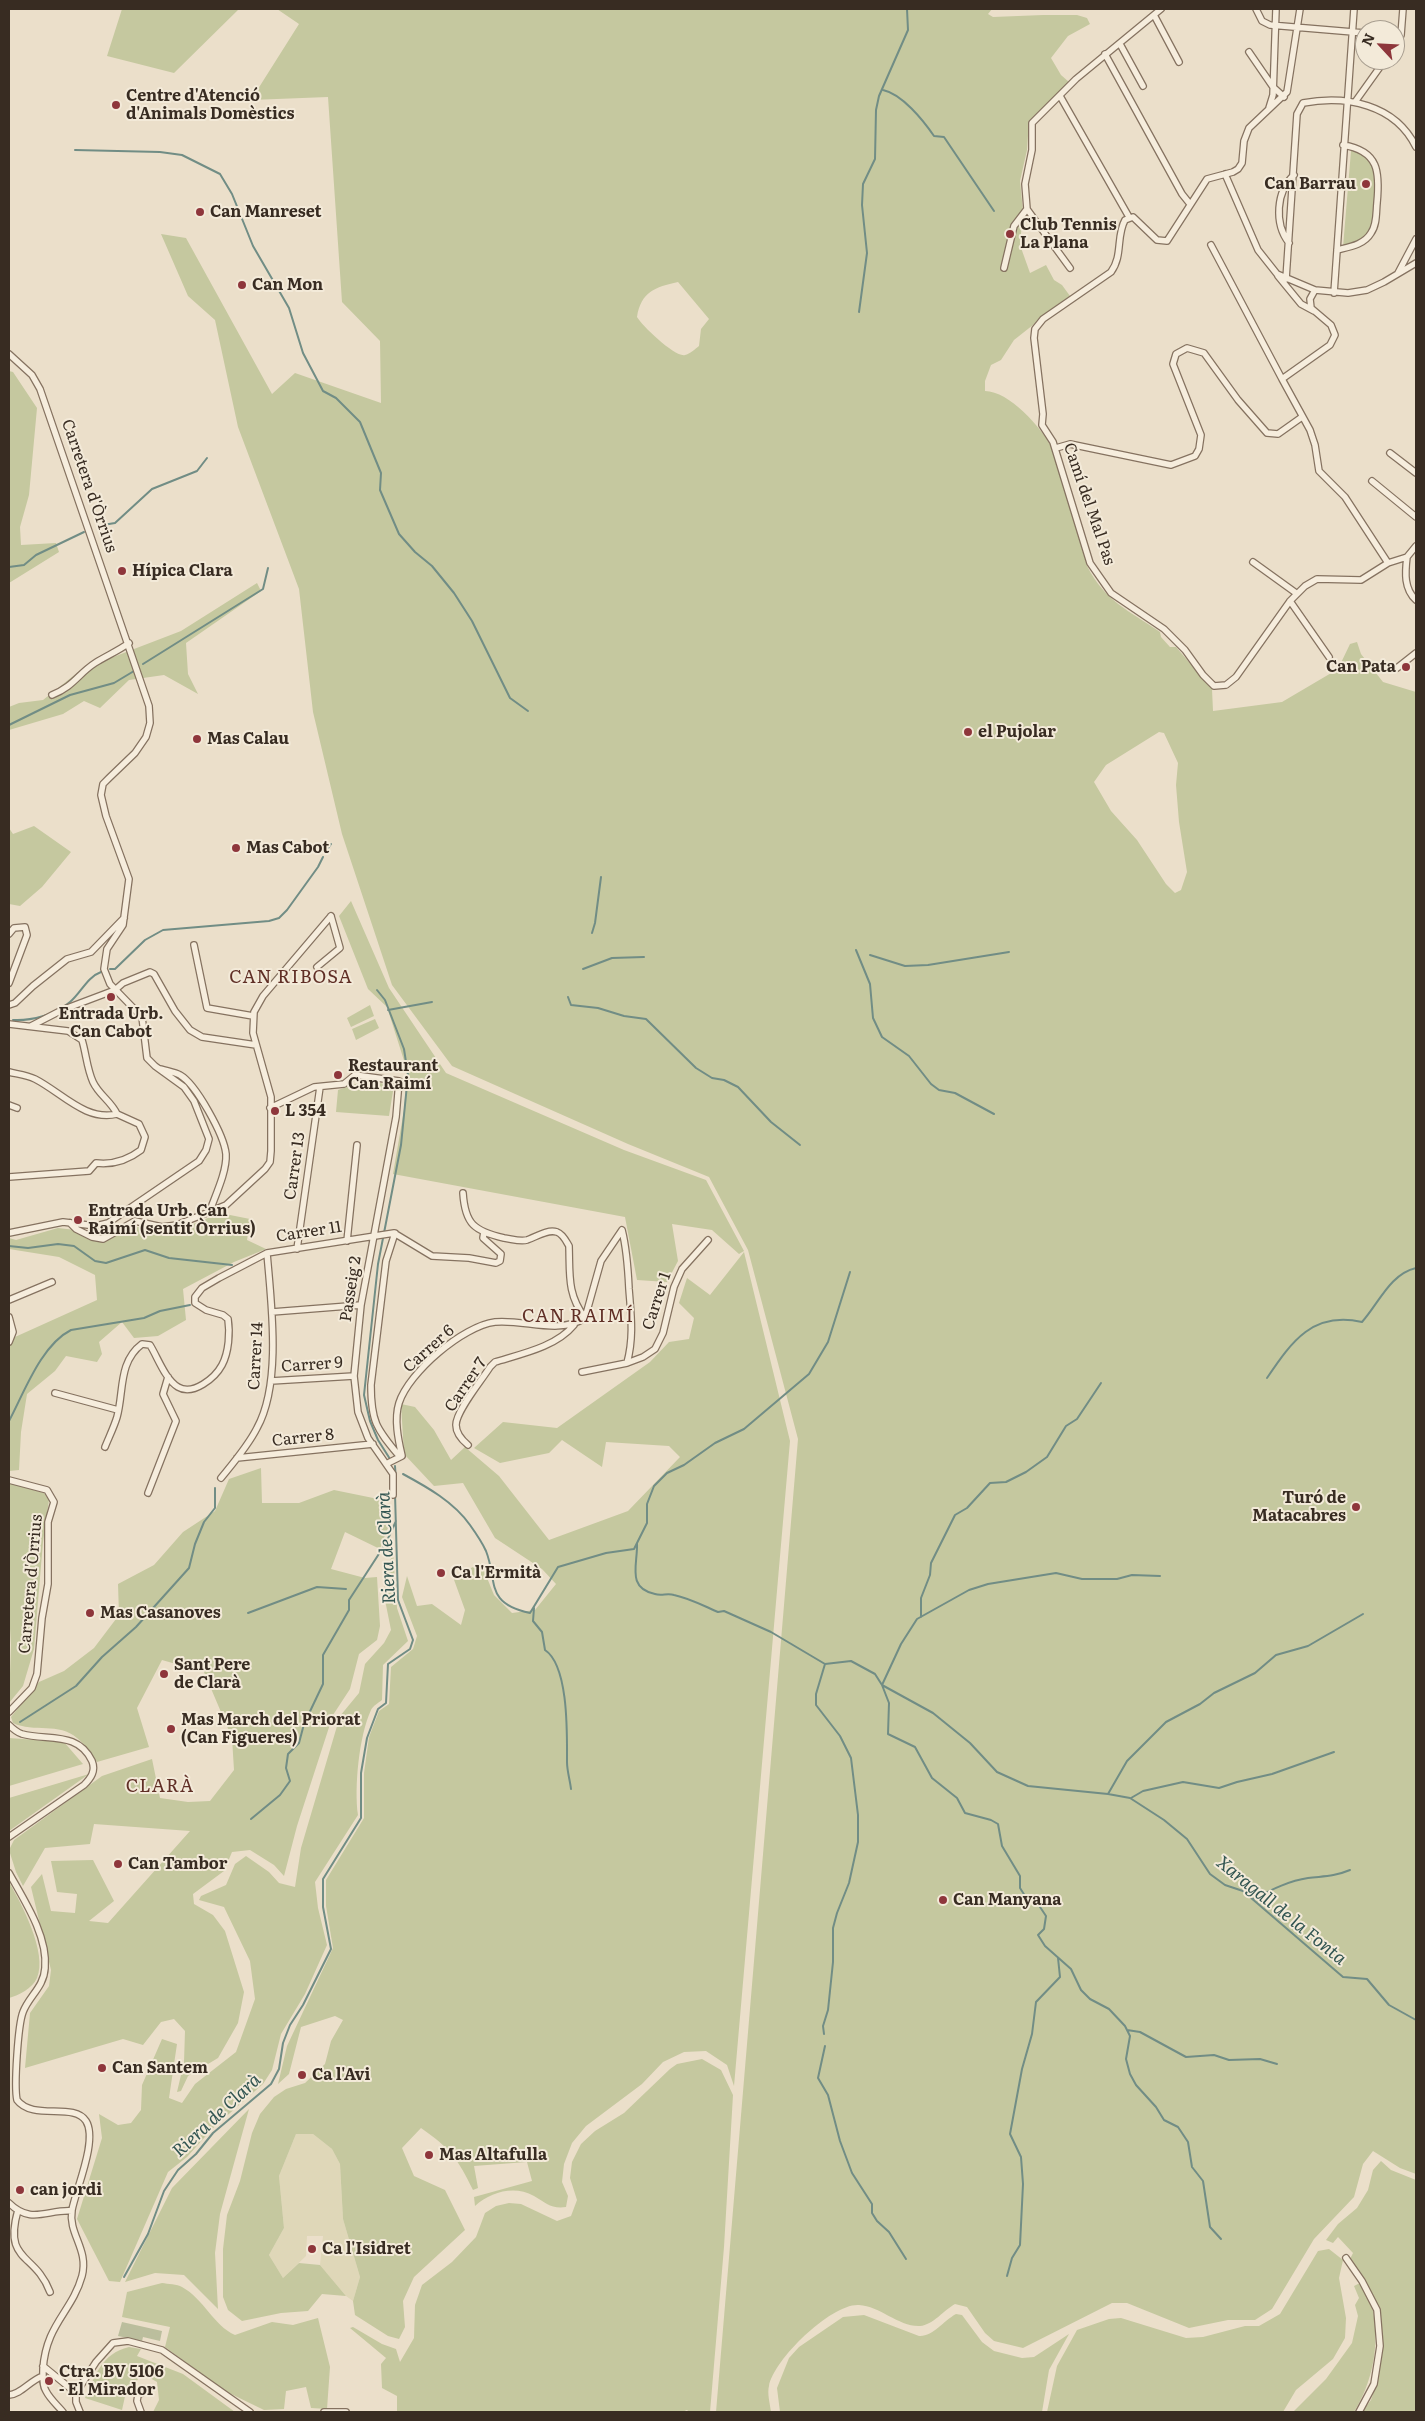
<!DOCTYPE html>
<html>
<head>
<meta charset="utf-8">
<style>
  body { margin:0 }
  #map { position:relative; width:1425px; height:2421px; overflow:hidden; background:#ebdfca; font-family:Literata,serif }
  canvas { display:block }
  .frame { position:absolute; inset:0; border:10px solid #382c22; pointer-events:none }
  .north { position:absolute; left:1355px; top:20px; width:50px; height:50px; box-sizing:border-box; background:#f3ead9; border:1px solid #a89e90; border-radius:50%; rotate:295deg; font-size:14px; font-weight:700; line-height:20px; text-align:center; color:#382c22 }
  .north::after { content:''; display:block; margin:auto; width:18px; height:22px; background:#8e363b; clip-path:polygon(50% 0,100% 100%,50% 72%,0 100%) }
</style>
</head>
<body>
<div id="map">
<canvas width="1425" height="2421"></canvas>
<div class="frame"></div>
<div class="north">N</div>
</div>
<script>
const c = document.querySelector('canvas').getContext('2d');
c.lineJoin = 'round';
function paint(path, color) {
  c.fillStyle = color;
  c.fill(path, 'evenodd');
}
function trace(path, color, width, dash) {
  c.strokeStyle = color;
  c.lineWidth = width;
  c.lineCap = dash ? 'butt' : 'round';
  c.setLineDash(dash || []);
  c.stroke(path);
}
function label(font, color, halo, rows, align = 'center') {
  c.font = font + ' Literata,serif';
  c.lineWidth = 4;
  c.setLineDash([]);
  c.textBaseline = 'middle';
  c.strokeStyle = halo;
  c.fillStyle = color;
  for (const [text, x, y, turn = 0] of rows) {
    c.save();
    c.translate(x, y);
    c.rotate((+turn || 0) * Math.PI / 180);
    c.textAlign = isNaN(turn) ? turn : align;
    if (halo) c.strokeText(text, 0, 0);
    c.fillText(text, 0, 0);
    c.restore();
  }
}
paint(new Path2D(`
  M296,2134h17l19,15 8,15 3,55 17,58 -7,24 -7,-5 -26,-31 3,-29h-16l-1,20 -23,22 -14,-23 15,-27 -5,-52z`), '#dfd7b8');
paint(new Path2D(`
  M122,9h117l-65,64 -67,-17z
  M277,9h715l-4,5 5,3 50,-2h34l10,3 3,6 -22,12 -17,22 10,17 8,7 -40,39 -2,29 -7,31 3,30 -3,34 10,28 16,-8 8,15 8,5 8,11 -32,23 -5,6 -19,15 -13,20 -10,5 -6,16v10c24,0 57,37 67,57l35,118c18,35 41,44 73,66l1,5 9,10h6l36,42 1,22 69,-9 56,-33 12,-25 7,-2 4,12 22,28 33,10v1482l-16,-6 -27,-17 -10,13 -9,33 -40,42 -42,70 -17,11h-27l-39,8 -62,-25h-15l-89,45 -29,-7 -9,-8 -18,-26 -12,-3c-11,6 -22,21 -35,22 -21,1 -40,-20 -61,-21 -27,-2 -85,54 -90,81 -2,7 1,18 2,26h-55l82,-973 -50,-189 -39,-73 -81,-33 -176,-78 -60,-81 -50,-151 -29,-122 -14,-123 -61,-162 -23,-107 -27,-24 -27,-62 25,4 86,156 23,-21 86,30 -1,-62 -38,-39 -14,-205 -77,3 48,-76zM678,282l31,37 -8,10 -2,17c-4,3 -9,8 -14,9 -9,3 -43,-29 -48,-38 4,-25 18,-30 41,-35zM1159,732l5,1 14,30 -2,22 3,37 8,50 -6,18 -6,3 -9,-9 -29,-44 -26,-29 -17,-29 12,-17z
  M1351,151c27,0 25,30 24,49 -1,12 0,25 -8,34 -6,8 -15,10 -24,13z
  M9,371l4,1 24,36 -8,87 -9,32 1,18 35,-2 3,9 -50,31z
  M257,583l4,8 -75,52 2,31 10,20 -34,-19 -35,5 -29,28 -16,-7 -21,13 -54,16v-23l10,-4 24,-3 39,-31 99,-38z
  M34,826l37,26 -29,35 -22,19 -11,-2v-76l4,6z
  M351,901l38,87 57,85 178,77 82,30 38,71 -5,3 -27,-24 -40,-6 6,37 -11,21 -30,-2 -12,-63 -232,-43 11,-64 3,-40 -20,-63 -19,-18 -29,-73z
  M370,1005l4,11 -23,11 -4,-9z
  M375,1019l4,9 -23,12 -4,-11z
  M365,1081l29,4 -5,31 -53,-4 2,-22z
  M220,1213l30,6 -3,21 19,9 -32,13 -51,27 3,31 -28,16 -24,2 -12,-16 -23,20 3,12 -5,8 -31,-6 -11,15 -28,23 -6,38 -2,38 -10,1v-125l6,-9 82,-37 -2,-25 -36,-18 -50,-8v-11l7,2 42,-12 53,6 27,-7 28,8z
  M744,1252l46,189 -56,645 -7,-21 -21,-14 -22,1 -21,10 -21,22 -56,42 -14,17 -8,21 -2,18 6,14 -2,11c-15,2 -20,-4 -32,-11 -20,-11 -43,-4 -59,10l-1,-9 58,-16 -5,-19 -53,4 4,22 -5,2c-15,-31 -23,-42 -52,-62l-19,20 12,28 31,14 20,40 -51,47 -11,24 2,26 -6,12 -11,-3 -33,-21 -2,-14 7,-24 -17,-58 -3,-55 -8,-15 -19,-15h-17l-17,42 5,52 -15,27 14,23 16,-15 21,2 26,31 -24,-2 -14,17 -27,2 -39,8 -14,-11 -5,-13v-48l4,-34 13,-34 12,-48 8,-19 14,-17 12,-8 19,-6 20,-19 6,-23 12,-21 -8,-4 -34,11 -12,47 -11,10 9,-38 46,-98 -7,-42v-26l38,-62v-45l5,-36 10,-26 10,-7 2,-37 22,-18 4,-13 -15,-39 5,-21 10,30 15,-2 29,21 4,-15 -12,-33 28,-14 13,32 18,18 23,-3 21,-26 -14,-15 -47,-31 -32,-55 -29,3 -30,-32 -3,-50 14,3 19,23 17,30 14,-13 34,29 50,64 79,-29 52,-54 -11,-11 -63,-4 -4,25 -40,-27 -13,13 -49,10 -26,-15 29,-26 54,6 93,-66 19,-20 20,-3 5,-21 -15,-15 8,-25 23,17z
  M261,1468l1,35h37l35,-13 49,10 6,25 -9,24 -35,-17 -14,37 34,9 12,-1 3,49 -3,14 -18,14 -9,35 -17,26 -36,111 -13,50 -10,-11 -24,-15 -18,2 -8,19 -31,23 1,10 19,11 12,16 19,61 -6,31 -20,35 -30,18 -7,15 -4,1 7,-30 1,-31 -11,-12 -13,3 -18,23 -20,-6 -98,29 5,-55 19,-27 2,-16 -20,-83 11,-13 9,37 24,2 2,-19 -20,-2 -6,-31 42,-1 21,41 -25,20 19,2 82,-92 -96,-7 -4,20 -45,4 -22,38 -7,-14 -7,-22 5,-10 88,-64 50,-17 8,39 28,4 22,-1 24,-31 -2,-32 -28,-66 -42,-12 -25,48 12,39 -52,15c-6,-8 -12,-18 -20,-24 -18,-16 -43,-5 -64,-15l-2,-6 28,-35 25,-11 30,-23 25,-33 -1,-31 36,-19 29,-33 32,-21 14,-32z
  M9,1483l35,10 5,7 -6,42 -9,107 -11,37 -14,17 2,-58 -2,-33z
  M393,1553l4,55 11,33 -25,24 -1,35c-4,3 -9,6 -11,10 -12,26 -17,78 -13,105l-43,67 3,26 9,37 -22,49 -24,40 -9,36 -9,14 -50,44 -26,29 -19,15 -48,110 -11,-1 -32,-62 25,-81 -3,-24 19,11 13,-2 10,-13 1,-25 20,-46 15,5 -8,54 13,5 13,-19 41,-32 19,-53 -5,-38 -26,-54 -25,-7 2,-4 25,-11 9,-21 11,-8 23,16 10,11 16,4 6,-39 39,-132 19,-23 6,-29 19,-21 7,-13 -6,-30 -1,-25z
  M9,1738l55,4 19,22 -74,22z
  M89,1774l-80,57v-33z
  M9,1882c12,21 39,71 28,96 -5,11 -18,17 -28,20z
  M702,2059l19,11 12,25 -9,152 -14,165h-21l-2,-2 -5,2h-285v-16l-15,-8 -1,-24 5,-6 -36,-30 3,-1 29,17 14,5 4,13 14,-24 1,-33 7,-20 30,-23 24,-25 9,-24 11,-7 13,-3 12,1 36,17 14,-5 6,-16 -7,-22 2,-16 9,-18 14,-13 29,-18 46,-44 7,-5z
  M249,2109l-29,105 -5,39 3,56 -34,-34 -29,-2 -30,9 47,-94z
  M1381,2161l10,9 25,10v232h-54l9,-12 5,-15 3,-76 -14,-28 -15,-22 3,-6 -15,-16 -5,6 -7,-3 12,-16 19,-16 11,-18 5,-20z
  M1329,2249l14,11 -4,18 7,40 -1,20 -12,21 -37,31 -13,22h-236l10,-46 20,-36 32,-11 12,-1 65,20 17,-1 42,-11h14l21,-12 38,-63z
  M162,2283c6,1 15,1 20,4 22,12 31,38 53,48l37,-13 21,3 25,-7 12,49 -3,42 -16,-1 -5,-21 -20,4 -2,18 -20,1 -39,-19 -60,-44 5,-20 -48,-10 5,-25z
  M1360,2283c4,9 11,19 13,28 7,35 -1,72 -19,101h-61l33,-33 26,-36 6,-27 -3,-11 4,-7 -5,-12z
  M956,2314l6,1 20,27 12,9 28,7 12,-1 35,-23 -20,36 -7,42h-262l-3,-24 12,-30 10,-11 44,-30 21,-2 55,21c14,1 24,-15 37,-22z
  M129,2347l12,2 -4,7 46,18 52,38h-82l6,-12 -2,-18 -14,-8 -17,18 -4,18 -37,-12c11,-23 16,-44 44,-51z`), '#c5c89f');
paint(new Path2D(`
  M122,2322l40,9 -2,10 -17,-4 -1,4 -24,-5z`), '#bbbe9d');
trace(new Path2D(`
  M883,90c19,4 40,30 51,46l10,1 50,74
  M75,150l85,2 22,3 38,19 12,20 21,52 36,62 14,45 20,38 13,7 24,24 21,51 -1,17 19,44 16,18 17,14 22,27 18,28 38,77 18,13
  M859,312l8,-59 -5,-48 1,-21 12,-25 1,-49 3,-14 29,-66 -1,-21
  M97,526l18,-3 37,-34 45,-18 10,-13
  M9,567l15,-2 12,-10 48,-23
  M143,664l120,-75 5,-21
  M9,725l61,-30 44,-12 20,-12
  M325,853l6,-9
  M592,933l3,-10 6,-46
  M856,950l14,34 3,34 9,19 27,19 22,28 8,6 16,3 39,21
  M870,955l35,11 23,-1 81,-13
  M110,969h5l30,-29 18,-10 106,-9 10,-3 8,-8 31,-43 5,-10
  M583,969l29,-11 32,-1
  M377,990l8,10 19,49 4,26 -7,70 -23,119 -14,131 6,26 8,19 12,19
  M568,997l3,8 27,3 26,8 22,3 50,49 16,10 12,2 14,7 33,35 29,23
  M388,1010l44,-8
  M13,1020c18,1 42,-5 57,-18 11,-9 17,-25 31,-30
  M9,1246l19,2 30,-4 16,2 21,15 11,2 39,-13 24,8 63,7
  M1267,1378c25,-37 46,-67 95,-56 17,-19 28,-48 54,-54
  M9,1421c15,-28 32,-76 62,-91l73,-12 16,-7 30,-6
  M395,1466l1,16
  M403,1474c24,13 51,28 67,51 5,7 12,17 16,26 12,30 -2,52 44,62l28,-46 48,-14 28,-4 13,-26v-19l7,-18 13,-13 17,-8 31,-22 29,-14 65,-55 19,-32 22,-70
  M637,1543c1,21 -11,45 18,51 6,2 13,-1 19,1 15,3 30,11 44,17l6,-1 47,21 54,32 -9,30v11l24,31 11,22 7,57v27l-9,41 -12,30 -4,15v34l-5,48 -5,16 1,8
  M1160,1576l-28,-1 -15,4h-35l-26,-6 -68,11 -19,6 -52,29 -16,25 -19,41 7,18 -1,31 27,13 17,31 25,20 8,15 26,7 7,4 4,22 18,30v12l7,11 11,5 8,12 -2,13 -6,6 7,11 26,23 10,21 9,9 19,10 16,17 5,10 -4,23 4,15 6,11 20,22 8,13 14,7 10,15 4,25 11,14 7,46 11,12
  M534,1608l-1,13 9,11 3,18c24,16 22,85 22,112 0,9 3,18 4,27
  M248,1613l69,-26 29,2
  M921,1617v-19l9,-23 1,-12 24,-48 12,-7 23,-25 16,-1 20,-10 21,-15 19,-31 11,-7 24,-36
  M825,1664l26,-3 24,13 7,11 51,28 37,30 27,29 31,14 80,8 22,4 34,22 23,19 23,35 15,11 18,6 100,86 24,2 22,26 27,15
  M20,1722l56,-36 26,-29 34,-30 53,-59 6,-24 9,-22 11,-14v-20
  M1108,1794l19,-33 39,-39 34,-18 14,-11 41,-20 21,-18 32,-9 55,-32
  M1131,1798l12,-7 40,-9 36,6 18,-6 35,-8 62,-22
  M251,1819l29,-24 10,-14 -4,-13 2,-14 11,-11 5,-19 19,-40v-29l26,-45v-10l37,-57 10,-22
  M1253,1899c18,-9 35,-18 55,-21 16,-2 25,-1 42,-8
  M1127,2030l13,2 46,25 28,-2 15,5 31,-1 17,5
  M825,2046l-7,32 10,17 12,46 12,32 20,31v9l5,8 12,11 17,27
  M1007,2276l5,-18 8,-13 3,-61 -2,-27 -11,-23 12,-65 10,-35 4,-32 24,-25 -2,-19
  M124,2277l24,-43 16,-43 14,-21 18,-16 17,-21 58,-49 8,-15 4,-26 7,-18 13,-20 28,-56 -8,-42v-28l38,-61v-45l6,-35 11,-29 8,-6 2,-39 22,-15 3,-9 -15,-40 -3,-106`), '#718d85', 2);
const minor = new Path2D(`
  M1256,9l6,12 8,4 95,8
  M1300,9l-13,83 -38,36 -5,13 -2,22 -4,6 -5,3 -26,7 -40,62 -10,-1 -24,-23 -8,3c-9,16 -2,36 -14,52l-68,47 -8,10 -1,9 9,76 -1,11 11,17 37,121 21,30 53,36 21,21 18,25 11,11 12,-1 10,-8 54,-76 15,-15 12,-7 44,1 27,-17 19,-6
  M1154,15l25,47
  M1120,44l23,42
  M1395,46l6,-11 2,-26
  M1249,52l24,35 11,10
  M1105,54l77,140 8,10
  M1060,96l69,121
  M1355,102l30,-42
  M1269,108l4,-13 3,-86
  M1225,174l33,76 19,24 38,16 33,3 19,-3 17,-8 32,-19
  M1027,209l43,59
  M1289,243c-15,-19 -13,-52 5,-68
  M1211,245l71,134
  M1337,250c12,-3 27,-5 34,-17 6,-8 5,-20 6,-30 3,-31 2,-52 -34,-58
  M1004,268l10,-42 13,-17 -2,-25 7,-34v-27l44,-44 85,-70
  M1398,273l18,-34
  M1278,276l23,28 13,7
  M1286,279l11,-165 6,-11c43,-8 92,1 113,44
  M1315,290l-5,9 1,9 20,17 4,10 -5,10 -48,34 28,51 5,15 4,26 26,26 43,66
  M1334,293l20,-284
  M9,354l23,21 8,14 109,317 1,17 -4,14 -11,16 -26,25 -6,6 -2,11 5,21 23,63 -6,46 -16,24 -3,20 6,15 32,33 5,41 8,8 29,21 10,14 15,38 -3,11 -7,11 -91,62 -12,3 -33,-4 -54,11
  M1056,448l14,-4 101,21 24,-9 4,-7 2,-14 -28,-71 3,-10 11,-6 17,5 34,47 29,33 11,1 24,-17
  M1390,453l26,20
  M1372,481l44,36
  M1407,557c-2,16 -3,32 9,43
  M1407,557l9,-11
  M1253,562l43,31
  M1290,601l39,56
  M1397,668l19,-15
  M52,695c22,-9 26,-21 43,-32 11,-7 23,-12 34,-20
  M9,934l5,-6 11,-1 2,8 -18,48
  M194,945l13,63 46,8
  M317,967l23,-19 -9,-32
  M9,1005l6,-2 18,-17 34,-27 24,-7 33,-34
  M9,1024l59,7 14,9c4,13 5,29 11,42 6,13 18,19 24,32l22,10 6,13 -4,13c-13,10 -28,15 -45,13l-7,8 -80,6
  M31,1026l31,-16 53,-20 8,-7 27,-11 4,2 21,37 15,19 12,7 54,8
  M161,1069c6,2 14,3 19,6 16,9 44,60 46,79 1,18 -11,42 -17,59
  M9,1072c8,2 18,3 26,7 26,13 51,43 82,35
  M9,1105l8,3
  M270,1108l44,-21 30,-3 11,-9 44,6 -3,36 -35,188 -7,71 4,36 10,26 25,36v21
  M463,1193c2,31 11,38 41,45 8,1 16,4 23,2 9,-3 20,-11 30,-8 6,2 9,9 12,14 1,29 -2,48 16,72
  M70,1223l6,6 16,8 11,2 32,-18 27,6 15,-2 49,-20 39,-36 5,-7 1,-11v-54l-18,-64 1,-21 9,-16 68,-80
  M395,1233l-9,28 -15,124c0,38 6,44 29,72
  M347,1241l10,-96
  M297,1249l23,-162
  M9,1300l43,-18
  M272,1312l89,-7
  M9,1317l4,15 -4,10
  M585,1318l16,-57 21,-31c5,20 6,38 7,59 2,26 5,48 -2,74
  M582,1372l45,-9 16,-6 12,-8 8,-16 11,-46 8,-18 26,-29
  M271,1381l83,-5
  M55,1393l63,17
  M468,1445c-6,-5 -12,-11 -12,-20 0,-14 26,-45 34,-58l5,-5c26,-8 61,-15 79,-37
  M105,1447c4,-10 9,-20 12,-30 7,-25 1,-55 25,-73l8,1c8,13 15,34 28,42 15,9 37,-9 44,-22 7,-13 8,-33 6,-46l-5,-4 -17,-5 -11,-7v-6l7,-9 17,-10 48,-25 127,-20 38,23 37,2 27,5 4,-2 1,-7 -18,-16 1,-6
  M237,1458l136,-14
  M386,1464l16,-8c-4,-17 -8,-37 -3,-53 10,-31 64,-77 96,-81 30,-3 63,13 90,-4
  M221,1478c13,-16 27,-32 36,-50 25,-45 14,-126 10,-175
  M9,1480l38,10 7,12 -6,20v62l-6,34 -5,56 -5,14 -23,24
  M148,1493l28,-72 -13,-27 5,-17
  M9,1725c4,4 7,7 13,9 26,7 56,-3 70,27 4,10 -1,17 -8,24l-75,52
  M9,1873c15,27 39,63 36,95 -1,19 -16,28 -22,44 -5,13 -9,74 -6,88 16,21 57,2 69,21 12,19 -10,68 -14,89 -4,24 17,39 10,66 -10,36 -36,48 -39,93 0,8 -1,16 3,22 4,8 11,14 17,21
  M9,2203c22,22 39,6 63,8
  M18,2210c-15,53 17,42 32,82
  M1346,2258l16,23 15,29 3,36 -6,38 -15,28
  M43,2366l33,27v9l4,10
  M76,2393l20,-31 17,-19 15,-2 34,9 88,62
  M9,2395c13,-1 20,-14 34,-19
  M141,2412l-4,-11 1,-6 4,-2
  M324,2412h22`);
trace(minor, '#857260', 8);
trace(minor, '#f6eddd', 5.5);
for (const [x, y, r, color] of [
  [116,105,5,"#8e363b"],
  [1366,184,5,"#8e363b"],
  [200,212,5,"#8e363b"],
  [1010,234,5,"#8e363b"],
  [242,285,5,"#8e363b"],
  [122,571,5,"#8e363b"],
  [1406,667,5,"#8e363b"],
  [968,732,5,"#8e363b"],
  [197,739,5,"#8e363b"],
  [236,848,5,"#8e363b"],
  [111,997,5,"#8e363b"],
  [338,1075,5,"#8e363b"],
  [275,1111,5,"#8e363b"],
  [78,1220,5,"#8e363b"],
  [1356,1507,5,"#8e363b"],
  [441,1573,5,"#8e363b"],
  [90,1613,5,"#8e363b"],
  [164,1674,5,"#8e363b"],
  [171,1729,5,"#8e363b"],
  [118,1864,5,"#8e363b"],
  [943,1900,5,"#8e363b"],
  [102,2068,5,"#8e363b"],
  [302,2075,5,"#8e363b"],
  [429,2155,5,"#8e363b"],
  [20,2190,5,"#8e363b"],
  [312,2249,5,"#8e363b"],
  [49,2381,5,"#8e363b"]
]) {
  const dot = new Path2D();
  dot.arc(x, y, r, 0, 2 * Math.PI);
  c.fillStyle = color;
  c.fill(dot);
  trace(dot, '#f3ead9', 2);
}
label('bold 16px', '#382c22', '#f3ead9', [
  ["Centre d'Atenció",126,96],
  ["d'Animals Domèstics",126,114],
  ["Can Barrau",1356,184,"right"],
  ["Can Manreset",210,212],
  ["Club Tennis",1020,225],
  ["La Plana",1020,243],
  ["Can Mon",252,285],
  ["Hípica Clara",132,571],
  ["Can Pata",1396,667,"right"],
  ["el Pujolar",978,732],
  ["Mas Calau",207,739],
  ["Mas Cabot",246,848],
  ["Entrada Urb.",111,1014,"center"],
  ["Can Cabot",111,1032,"center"],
  ["Restaurant",348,1066],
  ["Can Raimí",348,1084],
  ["L 354",285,1111],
  ["Entrada Urb. Can",88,1211],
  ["Raimí (sentit Òrrius)",88,1229],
  ["Turó de",1346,1498,"right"],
  ["Matacabres",1346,1516,"right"],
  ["Ca l'Ermità",451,1573],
  ["Mas Casanoves",100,1613],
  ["Sant Pere",174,1665],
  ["de Clarà",174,1683],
  ["Mas March del Priorat",181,1720],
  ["(Can Figueres)",181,1738],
  ["Can Tambor",128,1864],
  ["Can Manyana",953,1900],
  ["Can Santem",112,2068],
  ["Ca l'Avi",312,2075],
  ["Mas Altafulla",439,2155],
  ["can jordi",30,2190],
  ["Ca l'Isidret",322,2249],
  ["Ctra. BV 5106",59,2372],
  ["- El Mirador",59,2390]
], 'left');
label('16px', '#382c22', '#f3ead9', [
  ["Carretera d'Òrrius",89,486,71],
  ["Camí del Mal Pas",1089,504,71],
  ["Carrer 13",295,1166,-82],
  ["Carrer 11",309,1232,-9],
  ["Passeig 2",351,1289,-81],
  ["Carrer 1",657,1301,-72],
  ["Carrer 6",429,1349,-42],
  ["Carrer 14",256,1356,-87],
  ["Carrer 9",312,1365,-4],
  ["Carrer 7",466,1385,-56],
  ["Carrer 8",303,1438,-6],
  ["Carretera d'Òrrius",31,1584,-85]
]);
c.letterSpacing = '1px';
label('18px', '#602f26', '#f3ead9', [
  ["CAN RIBOSA",291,978],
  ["CAN RAIMÍ",578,1317],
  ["CLARÀ",160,1787]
]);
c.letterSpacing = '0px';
label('italic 18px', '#335652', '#f3ead9', [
  ["Riera de Clarà",387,1548,-93],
  ["Xaragall de la Fonta",1281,1911,39],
  ["Riera de Clarà",217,2116,-43]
]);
</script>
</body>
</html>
